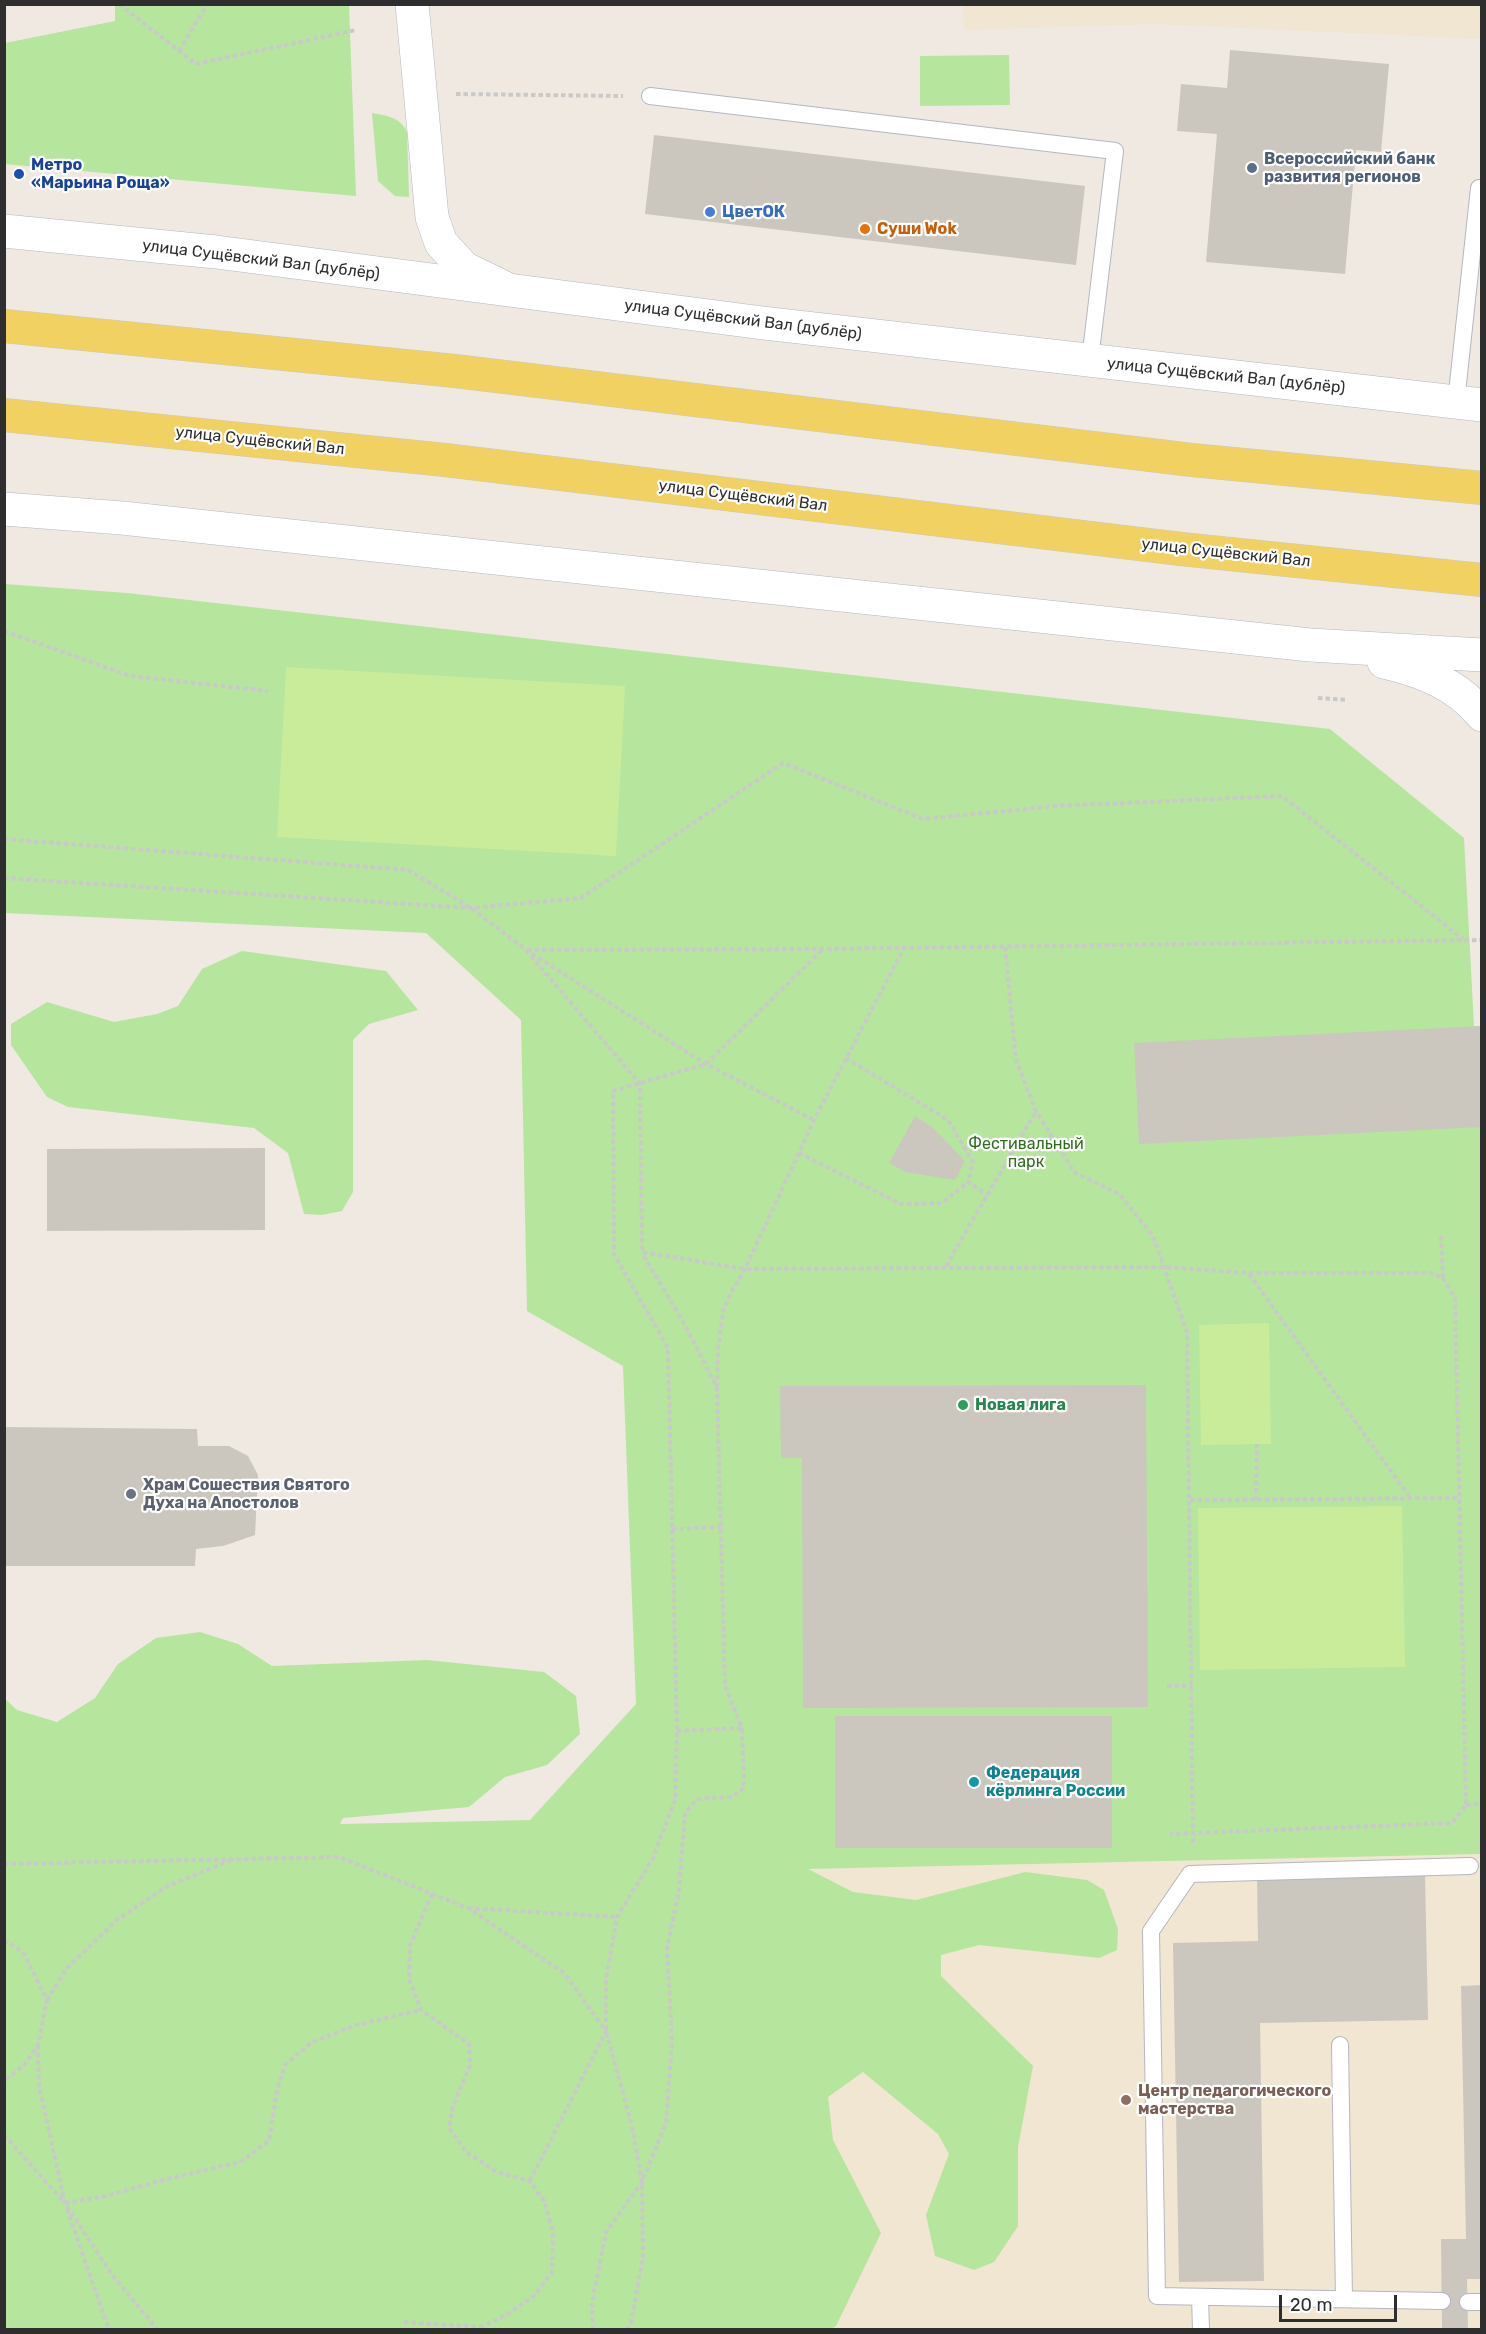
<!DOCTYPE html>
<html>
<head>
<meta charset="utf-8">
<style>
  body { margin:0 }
  #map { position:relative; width:1486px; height:2334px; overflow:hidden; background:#efe9e1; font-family:Rubik,sans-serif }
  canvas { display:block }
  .frame { position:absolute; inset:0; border:6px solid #2e2e2e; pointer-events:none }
  .scale { position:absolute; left:1279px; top:2295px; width:118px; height:27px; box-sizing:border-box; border:3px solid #2e2e2e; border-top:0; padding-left:8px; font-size:18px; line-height:21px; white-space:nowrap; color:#2e2e2e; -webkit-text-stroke:4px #fff; paint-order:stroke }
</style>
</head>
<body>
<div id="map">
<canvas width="1486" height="2334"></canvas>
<div class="frame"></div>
<div class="scale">20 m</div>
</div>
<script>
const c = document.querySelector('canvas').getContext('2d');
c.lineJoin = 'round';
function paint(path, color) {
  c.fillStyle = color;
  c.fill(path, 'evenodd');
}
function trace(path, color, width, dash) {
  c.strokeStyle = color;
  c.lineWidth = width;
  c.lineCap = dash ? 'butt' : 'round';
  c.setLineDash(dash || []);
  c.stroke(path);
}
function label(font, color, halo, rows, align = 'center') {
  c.font = font + ' Rubik,sans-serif';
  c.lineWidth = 4.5;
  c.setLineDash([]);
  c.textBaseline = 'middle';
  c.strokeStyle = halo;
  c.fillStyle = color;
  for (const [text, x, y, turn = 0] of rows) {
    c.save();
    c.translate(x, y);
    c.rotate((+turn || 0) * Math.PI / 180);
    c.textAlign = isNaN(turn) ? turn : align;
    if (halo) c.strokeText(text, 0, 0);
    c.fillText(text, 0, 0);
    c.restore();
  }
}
paint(new Path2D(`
  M963,5h518v34l-325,-15 -192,6z
  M1481,1854v475h-707l-5,-459z`), '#f0e6d1');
paint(new Path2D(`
  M115,5h234l7,191 -351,-32v-121l110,-22z
  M1009,55l1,50 -90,1v-50z
  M372,113c16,3 28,4 35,19l2,65 -14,-1 -17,-15z
  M5,584l122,9 1203,136 134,109 10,188h8l-1,828 -673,15 45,23 63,8 109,-28 62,8 17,10 14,39 -1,21 -18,8 -120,-13 -38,10v21l92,90 -15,81v79l-24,36 -20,8 -39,-14 -9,-41 23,-61 -11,-20 -75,-62 -35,25 5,43 48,93 -45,93 -5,3h-826l-1,-631 13,12 40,12 38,-24 23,-34 38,-26 44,-6 38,12 34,22 155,-6 117,12 32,24 4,38 -33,31 -42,12 -36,30 -126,11 -3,6 190,-4 106,-116 -13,-338 -96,-55 -6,-291 -95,-87 -421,-20z
  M242,951l144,20 32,39 -49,14 -16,16v152l-11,19 -20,4 -18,-1 -16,-61 -34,-25 -186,-21 -21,-10 -36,-52v-21l36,-22 67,20 43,-8 21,-8 24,-37z`), '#b6e59e');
paint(new Path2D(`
  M286,667l339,19 -9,170 -339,-19z
  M1269,1323l2,121 -70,1 -2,-120z
  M1402,1506l3,161 -205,3 -2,-162z`), '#c9ec9a');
paint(new Path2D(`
  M1230,50l159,14 -8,88 -25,-2 -11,124 -139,-12 11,-128 -40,-3 4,-47 46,4z
  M654,135l431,51 -9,79 -431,-51z
  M1482,1026v101l-343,17 -5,-101z
  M915,1116l16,10 34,35 -10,19 -50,-8 -16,-9z
  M265,1148v82l-218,1v-82z
  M1146,1385l2,322 -345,1 -1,-250h-21l-1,-72z
  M4,1427l193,2 1,17h31l19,10 10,19 -3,60 -32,11 -27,3 -1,17h-191z
  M835,1716h277v132h-277z
  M1425,1875l3,145 -168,3 4,258 -85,1 -6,-339 85,-2 -1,-63z
  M1482,1985v294h-15l1,51h-26l-1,-91h25l-5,-253z`), '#cbc7bf');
const service = new Path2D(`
  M650,96l465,55 -25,209
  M1456,402l23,-214h3
  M1340,2045l4,254
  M1200,2297l1,33
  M1442,2301l-285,-5 -6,-365 39,-57 280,-8
  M1468,2302h14`);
const tertiary = new Path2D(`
  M412,4l20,213 9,26 23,25 39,19`);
const secondary = new Path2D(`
  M4,231l212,21 547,71 719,82
  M4,509l118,9 1188,127 172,10
  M1384,662c38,9 73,22 98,53`);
const primary = new Path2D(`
  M4,326l451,45 737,89 290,28
  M4,415l441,45 736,89 301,31`);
trace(service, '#b4b7c1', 18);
trace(tertiary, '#b4b7c1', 34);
trace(secondary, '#b4b7c1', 34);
trace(primary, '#c9c9c9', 34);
trace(new Path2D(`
  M119,4l77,60 160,-34
  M179,51l28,-47
  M456,94l167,2
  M4,631l126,45 138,15
  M1318,698l30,2
  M4,839l404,31 63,38 55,42 180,114 108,56
  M4,878l467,30 110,-10 202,-135 140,56 132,-13 227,-10 181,143
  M1005,947l11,113 20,51 38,61 45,22 34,42 34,96 6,513
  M526,950l114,134 2,168 103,17 418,-2 85,6h183l12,5 12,20 11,507 -14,18 -282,11
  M527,950l296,-1 659,-9
  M846,1058l102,62 25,42 -5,20 19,13
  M799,1153l102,51 41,-1 26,-21
  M1441,1236l2,42
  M946,1266l90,-155
  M1249,1274l162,225
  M717,1387l1,-36 5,-40 7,-17 15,-25 69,-149 90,-172
  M1190,1500l270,-2
  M1256,1500l1,-56
  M672,1529l49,-2
  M1167,1686h25
  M677,1731l65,-3
  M1466,1805l16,-1
  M4,1864l335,-7 129,51 96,65 42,58 -76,150
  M432,1894l-22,51 -1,34 12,31 48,34 1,21 -17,41 -4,22 17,24 31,20 33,9 14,20 9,31 -1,40 -18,24 -28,19 -25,12 1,3
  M468,1908l149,9
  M4,1940l19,12 24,48 -9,45 -14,20 -20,16
  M47,2000l19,-31 52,-50 50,-33 63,-26
  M38,2045l1,41 26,117 47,72 46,55
  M4,2135l60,67
  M65,2203l41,-7 61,-17 73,-17 29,-21 8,-51 8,-25 27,-23 44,-17 65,-15
  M67,2209l42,121
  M404,2322l77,5
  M593,2330l-1,-28 14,-70 36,-50 24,-59 6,-82 -5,-92 12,-59 6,-77 12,-14 34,-2 13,-9 -2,-60 -17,-42 -8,-298 -32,-63 -43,-72
  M626,2330l5,-8 12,-65 -1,-75 -10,-56 -26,-95v-52l11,-62 36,-59 22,-58 2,-69 -9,-383 -54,-94 -1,-163 93,-27 117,-115`), '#c9c9c9', 4, [4.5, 3]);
trace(service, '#fff', 16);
trace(tertiary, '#fff', 33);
trace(secondary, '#fff', 33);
trace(primary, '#f2d163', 33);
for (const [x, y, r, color] of [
  [1252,168,6,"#5c6f8a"],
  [19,174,6,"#1a4fb4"],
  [710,212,6,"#3f7fe0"],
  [865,229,6,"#e8710a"],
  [963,1405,6,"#2e9e5b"],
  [131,1494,6,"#6b7280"],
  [974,1782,6,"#0f9aa8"],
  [1126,2100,6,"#8d6e63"]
]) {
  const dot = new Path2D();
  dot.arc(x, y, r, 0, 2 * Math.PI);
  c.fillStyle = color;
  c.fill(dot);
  trace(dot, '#fff', 2);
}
label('bold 16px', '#4e5e75', '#fff', [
  ["Всероссийский банк",1264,159],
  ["развития регионов",1264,177]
], 'left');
label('bold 16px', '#164399', '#fff', [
  ["Метро",31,165],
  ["«Марьина Роща»",31,183]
], 'left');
label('bold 16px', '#366cbe', '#fff', [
  ["ЦветОК",722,212]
], 'left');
label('bold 16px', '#c56008', '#fff', [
  ["Суши Wok",877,229]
], 'left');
label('16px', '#2e2e2e', '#fff', [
  ["улица Сущёвский Вал (дублёр)",261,260,7],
  ["улица Сущёвский Вал (дублёр)",743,320,7],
  ["улица Сущёвский Вал (дублёр)",1226,376,6],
  ["улица Сущёвский Вал",260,441,6],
  ["улица Сущёвский Вал",743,496,7],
  ["улица Сущёвский Вал",1226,553,6]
]);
label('16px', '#2c6e1b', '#fff', [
  ["Фестивальный",1026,1144],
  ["парк",1026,1162]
]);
label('bold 16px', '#27864d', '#fff', [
  ["Новая лига",975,1405]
], 'left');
label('bold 16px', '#5b616d', '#fff', [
  ["Храм Сошествия Святого",143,1485],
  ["Духа на Апостолов",143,1503]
], 'left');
label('bold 16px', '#0d838f', '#fff', [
  ["Федерация",986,1773],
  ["кёрлинга России",986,1791]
], 'left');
label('bold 16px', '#785e54', '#fff', [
  ["Центр педагогического",1138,2091],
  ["мастерства",1138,2109]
], 'left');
</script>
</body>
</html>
